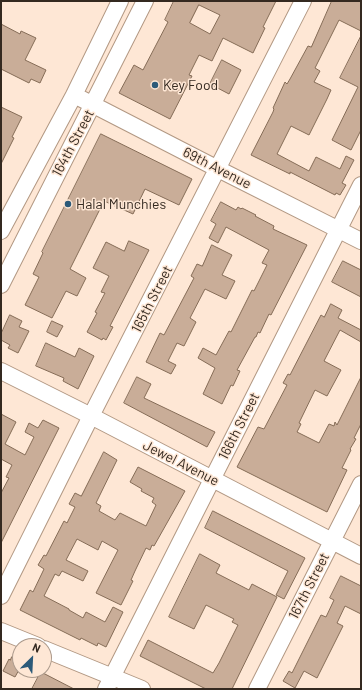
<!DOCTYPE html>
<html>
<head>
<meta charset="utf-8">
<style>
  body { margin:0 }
  #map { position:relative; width:362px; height:690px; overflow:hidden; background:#fee7d5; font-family:Barlow,sans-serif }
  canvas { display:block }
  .frame { position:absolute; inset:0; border:2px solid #342920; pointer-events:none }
  .north { position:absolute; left:12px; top:638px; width:40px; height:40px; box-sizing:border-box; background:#fee7d5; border:1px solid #ad9b8d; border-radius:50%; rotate:24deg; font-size:11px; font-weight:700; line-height:16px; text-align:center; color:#342920 }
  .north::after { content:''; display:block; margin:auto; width:14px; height:18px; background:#2c5a79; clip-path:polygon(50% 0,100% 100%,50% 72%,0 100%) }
</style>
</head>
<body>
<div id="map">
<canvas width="362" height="690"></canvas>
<div class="frame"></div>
<div class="north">N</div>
</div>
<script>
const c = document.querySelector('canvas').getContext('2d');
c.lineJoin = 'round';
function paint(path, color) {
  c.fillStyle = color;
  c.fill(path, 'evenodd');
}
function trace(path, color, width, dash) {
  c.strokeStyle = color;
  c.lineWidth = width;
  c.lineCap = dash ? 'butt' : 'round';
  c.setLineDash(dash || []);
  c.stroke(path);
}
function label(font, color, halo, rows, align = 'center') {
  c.font = font + ' Barlow,sans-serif';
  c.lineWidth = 3;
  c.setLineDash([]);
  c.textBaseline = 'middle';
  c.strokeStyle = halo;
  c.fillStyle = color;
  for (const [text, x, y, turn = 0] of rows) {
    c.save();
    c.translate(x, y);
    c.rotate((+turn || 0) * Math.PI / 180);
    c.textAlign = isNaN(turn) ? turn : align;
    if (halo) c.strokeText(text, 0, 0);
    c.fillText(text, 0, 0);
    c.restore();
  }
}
const building = new Path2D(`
  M174,1h102l-13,26 2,1 -12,25 -30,-15 -11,23 -13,-6 -10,20 3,1 -22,43 -51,-26 15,-28 9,5 25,-48 -3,-2zM199,5l21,10 -10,19 -20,-11z
  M332,1h29v30l-22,-11 -24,48 5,3 -6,11 17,8 -4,9 -18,36 -18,-9 -14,28 32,17 7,-14 24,12 6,-13 8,4 -12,23 4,2 -6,10 -4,-2 -1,2 -45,-23v2l-39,-19 22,-43 1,-3 -1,-1 12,-26 2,2 3,-5 18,-33 3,1z
  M1,24l19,10 1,-3 15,7 -11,22 21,10 -6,13 -9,-4 -2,4 -28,-14z
  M361,36v94l-10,20 -19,-10 26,-53 -18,-9z
  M222,60l19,10 -12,24 -19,-10z
  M1,107l21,10 -10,20 2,1 -13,26z
  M101,134l91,45 -13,26 -34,-16 -12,25 -29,-13 -34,68 16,9 -9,18 -11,-5 -14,27 -27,-13 14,-28 -6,-3 10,-21 -1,-1z
  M221,202l15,8 2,-3 3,2 1,-1 14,7 -1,1 19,10 -1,3 34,16 -36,70 -2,-1 -9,19 -2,-1 -2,5h-1l-18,33 3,1 -7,15 -2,-1 -9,19 -19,-10 12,-26 -17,-10 5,-10 13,7 13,-24 2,1 21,-42 2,1 13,-26 -5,-2 7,-13 -43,-23 -8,16 -9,-5 7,-14 -5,-3z
  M129,241l20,9 -39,76 3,1 -7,13 -3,-2 -1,2 -15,-8 10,-19 -2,-1 10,-19 -4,-1 8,-16 -16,-8 13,-26 18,9z
  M212,245l20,10 -10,20 13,6 -9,18 -21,-10 -15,29 6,4 -12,24 -7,-3 -9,18 8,4 -5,9 -25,-12 14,-29 4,2 30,-57 -3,-2 6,-12 5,2z
  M343,261l18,9v27l-29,-15z
  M331,304l11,6 -4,8 23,12v12l-21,-12 -16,31 17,9 -14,26 -12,-6 -16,33 2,1 -4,8 22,11 10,-19 5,2 1,-4 2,3 24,-48v47l-7,14 2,1 -6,10 1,1 -9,18 5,2 -20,42 -90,-45 21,-40 6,2 23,-44 -4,-2 5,-9 2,1 31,-60 3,2z
  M10,315l12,6 -3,6 10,4 -11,22 -10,-5 2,-3 -9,-5v-6z
  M52,321l11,5 -6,11 -10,-5z
  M46,343l29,14 4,-9 15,8 -16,33 -15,-8 1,-3 -28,-12z
  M137,377l14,7 -7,14 71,34 -8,15 -83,-44z
  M1,414l15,8 -11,22 20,11 9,-18 -9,-5 4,-9 9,5 5,-8 16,8 -58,115v-50l8,-15 -3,-1 6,-12 -11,-6z
  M104,452l13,8 -21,43 5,3 -2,5 16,9 5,-7 26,13 10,-21 -4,-3 2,-4 -13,-7 1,-2 -12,-7 8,-15 47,24 -31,55 -2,-1 -2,5 -4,-2 -11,23 -4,9 2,1 -12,24 -25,-12 22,-43 -16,-9 -4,9 -21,-11 -11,21 22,11 -5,10 -21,-10 -3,5 -4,-2 -11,22 25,13v1l14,8 3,-6 19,10 8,-15 10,5 -17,35 -8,-4 -1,3 -16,-8 -1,2 -60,-30 10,-20 3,2 11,-23 -6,-4 6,-10 2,1 18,-35 3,2 8,-16 -6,-3 6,-11 6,3z
  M213,511l92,47 -21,41 -8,-4 12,-24 -83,-43z
  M200,554l20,11 -4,8 33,17 3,-6 25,13 -45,92h-26l-66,-33 8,-16 65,33 6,-10 19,-38 -6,-3 2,-3 -28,-14 -12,24 -25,-12z
  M341,576l20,10v28l-16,-8 -8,17 6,3 -26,52 -13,-7 -9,17 -12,-7 6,-10 3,2 29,-58 5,2 8,-17 -4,-2z
  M12,657l8,4v7l-5,9 -12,-6 6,-12 1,1z
  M41,672l33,17h-42z`);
paint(building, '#c9ad98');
trace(building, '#856c57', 1);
const minor = new Path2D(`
  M74,95l144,74 143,72
  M1,231l73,-136 46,-94
  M1,285l144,-284
  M1,371l90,45 270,140
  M1,596l90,-180 212,-415
  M1,631l37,15
  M44,649l98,40
  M106,689l255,-504
  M257,689l104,-205`);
trace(minor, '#b29883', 18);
trace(minor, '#fff', 16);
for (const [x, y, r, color] of [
  [155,85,4,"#2c5a79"],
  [68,204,4,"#2c5a79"]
]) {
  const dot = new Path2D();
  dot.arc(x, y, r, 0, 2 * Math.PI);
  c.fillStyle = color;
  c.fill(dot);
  trace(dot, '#fee7d5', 1.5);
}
label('14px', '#342920', '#fee7d5', [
  ["Key Food",163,85],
  ["Halal Munchies",76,204]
], 'left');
label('14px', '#342920', '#fee7d5', [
  ["164th Street",73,143,-62],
  ["69th Avenue",217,168,27],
  ["165th Street",152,299,-63],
  ["166th Street",239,426,-63],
  ["Jewel Avenue",181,463,27],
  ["167th Street",309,586,-63]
]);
</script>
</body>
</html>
